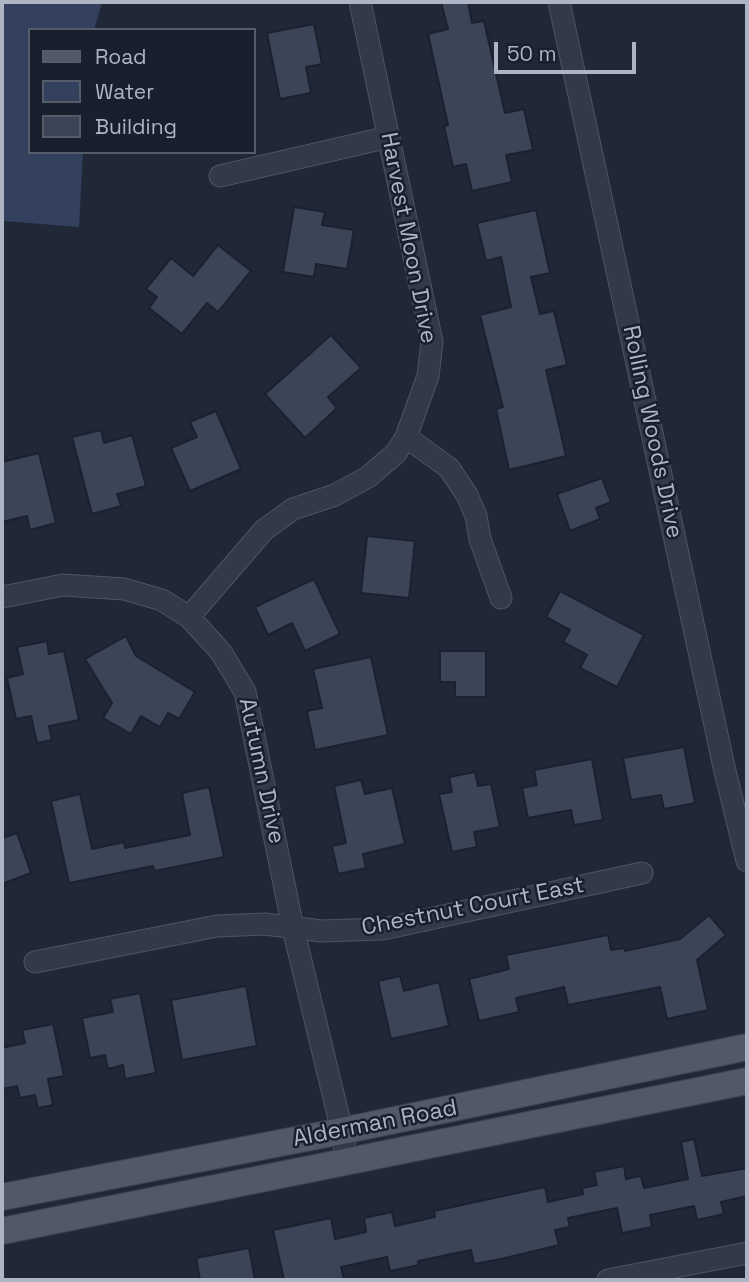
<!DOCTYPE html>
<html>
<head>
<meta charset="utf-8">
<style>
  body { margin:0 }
  #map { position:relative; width:749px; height:1282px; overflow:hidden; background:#202737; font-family:"Space Grotesk",sans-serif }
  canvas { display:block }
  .frame { position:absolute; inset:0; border:4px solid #adb4c4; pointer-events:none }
  .legend { position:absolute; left:28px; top:28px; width:228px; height:126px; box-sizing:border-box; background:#191f2c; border:2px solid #545b69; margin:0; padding:9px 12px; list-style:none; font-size:21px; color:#adb4c4 }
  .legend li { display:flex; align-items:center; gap:14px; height:35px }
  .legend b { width:35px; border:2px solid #545b69 }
  .scale { position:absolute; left:494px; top:42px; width:142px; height:32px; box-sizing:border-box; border:4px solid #adb4c4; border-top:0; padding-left:9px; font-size:21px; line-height:24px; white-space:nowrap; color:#adb4c4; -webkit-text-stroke:5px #191f2c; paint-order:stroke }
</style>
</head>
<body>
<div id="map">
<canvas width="749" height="1282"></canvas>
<div class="frame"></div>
<ul class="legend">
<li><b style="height:9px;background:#515867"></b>Road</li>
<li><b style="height:19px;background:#33415e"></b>Water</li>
<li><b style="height:19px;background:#3c4557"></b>Building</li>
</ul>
<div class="scale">50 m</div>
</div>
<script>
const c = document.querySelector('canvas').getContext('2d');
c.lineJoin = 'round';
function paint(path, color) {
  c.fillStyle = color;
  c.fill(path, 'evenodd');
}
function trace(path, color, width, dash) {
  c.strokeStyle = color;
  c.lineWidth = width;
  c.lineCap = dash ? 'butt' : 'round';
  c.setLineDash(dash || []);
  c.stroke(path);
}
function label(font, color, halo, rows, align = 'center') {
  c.font = font + ' "Space Grotesk",sans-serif';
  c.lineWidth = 5;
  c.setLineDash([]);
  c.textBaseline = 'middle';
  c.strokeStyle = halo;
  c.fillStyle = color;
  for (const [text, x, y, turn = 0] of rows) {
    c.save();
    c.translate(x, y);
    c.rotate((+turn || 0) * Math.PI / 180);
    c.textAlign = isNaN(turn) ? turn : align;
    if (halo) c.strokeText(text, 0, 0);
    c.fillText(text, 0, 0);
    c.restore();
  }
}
paint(new Path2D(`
  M2,2h100l-8,28h-64v122h53l-4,75 -75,-6 -2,-5z`), '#33415e');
const building = new Path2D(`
  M441,2h27l4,21 12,-2 21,92 19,-4 9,41 -27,5 6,27 -40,9 -6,-27 -13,3 -9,-41 4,-1 -20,-91 20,-5z
  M314,24l8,40 -16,3 5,26 -31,6 -13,-66z
  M294,207l31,5 -3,13 32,5 -7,39 -31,-5 -2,13 -31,-5z
  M536,210l14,63 -19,4 9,37 14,-3 13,54 -21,5 20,86 -57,14 -13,-61 7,-2 -23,-92 31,-8 -10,-50 -15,4 -9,-38z
  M218,245l33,26 -33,41 -11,-9 -25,31 -33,-26 8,-11 -11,-8 25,-31 22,18z
  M331,335l30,33 -33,29 9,11 -32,30 -40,-44z
  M216,411l25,58 -51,22 -19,-43 26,-11 -7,-15z
  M101,430l3,13 28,-8 14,51 -29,8 4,12 -29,8 -20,-77z
  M39,453l17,70 -26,7 -3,-14 -25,6v-60z
  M602,478l9,24 -15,6 4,11 -30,12 -13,-37z
  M367,536l48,5 -6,57 -48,-5z
  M314,579l26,55 -35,17 -13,-28 -24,12 -13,-28z
  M560,591l84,44 -27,52 -37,-19 7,-13 -24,-13 7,-12 -24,-13z
  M126,636l10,20 59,36 -16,27 -11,-6 -8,14 -19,-11 -10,18 -28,-16 9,-15 -27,-44z
  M47,641l2,13 15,-3 15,69 -30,6 3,14 -15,3 -6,-27 -15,3 -9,-41 16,-4 -6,-27z
  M440,651h46v46h-31v-15h-15z
  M371,657l17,78 -73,15 -8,-39 15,-3 -9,-39z
  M684,747l11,56 -31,6 -3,-14 -30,5 -8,-42z
  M592,759l11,61 -29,5 -3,-15 -43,8 -6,-30 15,-3 -3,-15z
  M475,772l3,14 13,-2 9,43 -26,5 3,15 -25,5 -13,-58 13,-2 -3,-15z
  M361,780l4,14 27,-6 13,56 -42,10 3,14 -28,6 -6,-28 14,-3 -12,-57z
  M209,787l15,70 -69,14 -2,-5 -84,17 -18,-82 29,-7 12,55 32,-7 1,6 65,-13 -8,-42z
  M17,833l14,40 -29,11v-46z
  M709,915l17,20 -29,25 11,50 -41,9 -7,-32 -92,18 -4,-18 -48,11 3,14 -40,9 -10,-42 40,-10 -3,-14 102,-20 3,15 13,-2 1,3 55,-12z
  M400,976l4,15 35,-9 10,44 -58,13 -13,-58z
  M246,986l11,60 -75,14 -11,-60z
  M140,993l16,80 -31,6 -2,-14 -15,4 -3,-14 -15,3 -8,-40 31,-6 -3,-13z
  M53,1024l11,52 -16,3 5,26 -15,3 -3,-13 -15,3 -3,-12 -15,3v-41l23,-5 -3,-13z
  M694,1139l8,37 45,-8v28l-26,6 3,12 -27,6 -3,-14 -44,9 2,12 -30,6 -5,-25 -49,10 2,9 -15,3 4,15 -58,14 -27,5 -3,-14 -53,11 1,4 -29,6 -3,-14 -46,10 3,13h-60l-11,-50 58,-12 4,21 31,-7 -2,-14 28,-6 3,14 40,-9 -1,-6 111,-24 3,15 35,-8 -1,-6 15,-3 -3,-13 30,-6 2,13 15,-3 3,12 44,-9 -7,-37z
  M249,1248l6,32h-55l-4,-22z`);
paint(building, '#3c4557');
trace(building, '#1b212e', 2);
const minor = new Path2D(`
  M559,2l165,765 23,94
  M220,176l169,-39
  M406,437l43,31 18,27 9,21 4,23 21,59
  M2,597l61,-12 61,4 38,11 27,17 32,35 24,40 48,236 49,203 5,31
  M189,617l75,-87 29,-21 42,-14 33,-18 28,-24 10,-16 22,-61 4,-34 -72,-340
  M35,962l182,-36 48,-2 56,7 62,-2 259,-56
  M608,1280l139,-27`);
const major = new Path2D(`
  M2,1197l340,-66 405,-84
  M2,1231l745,-150`);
trace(minor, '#4e5462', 23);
trace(major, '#3d4351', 28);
trace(minor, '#333947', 21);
trace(major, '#515867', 26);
label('23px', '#adb4c4', '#191f2c', [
  ["Harvest Moon Drive",408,238,79],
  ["Rolling Woods Drive",652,432,78],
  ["Autumn Drive",261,771,78],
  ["Chestnut Court East",473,907,-11],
  ["Alderman Road",375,1124,-11]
]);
</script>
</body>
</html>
